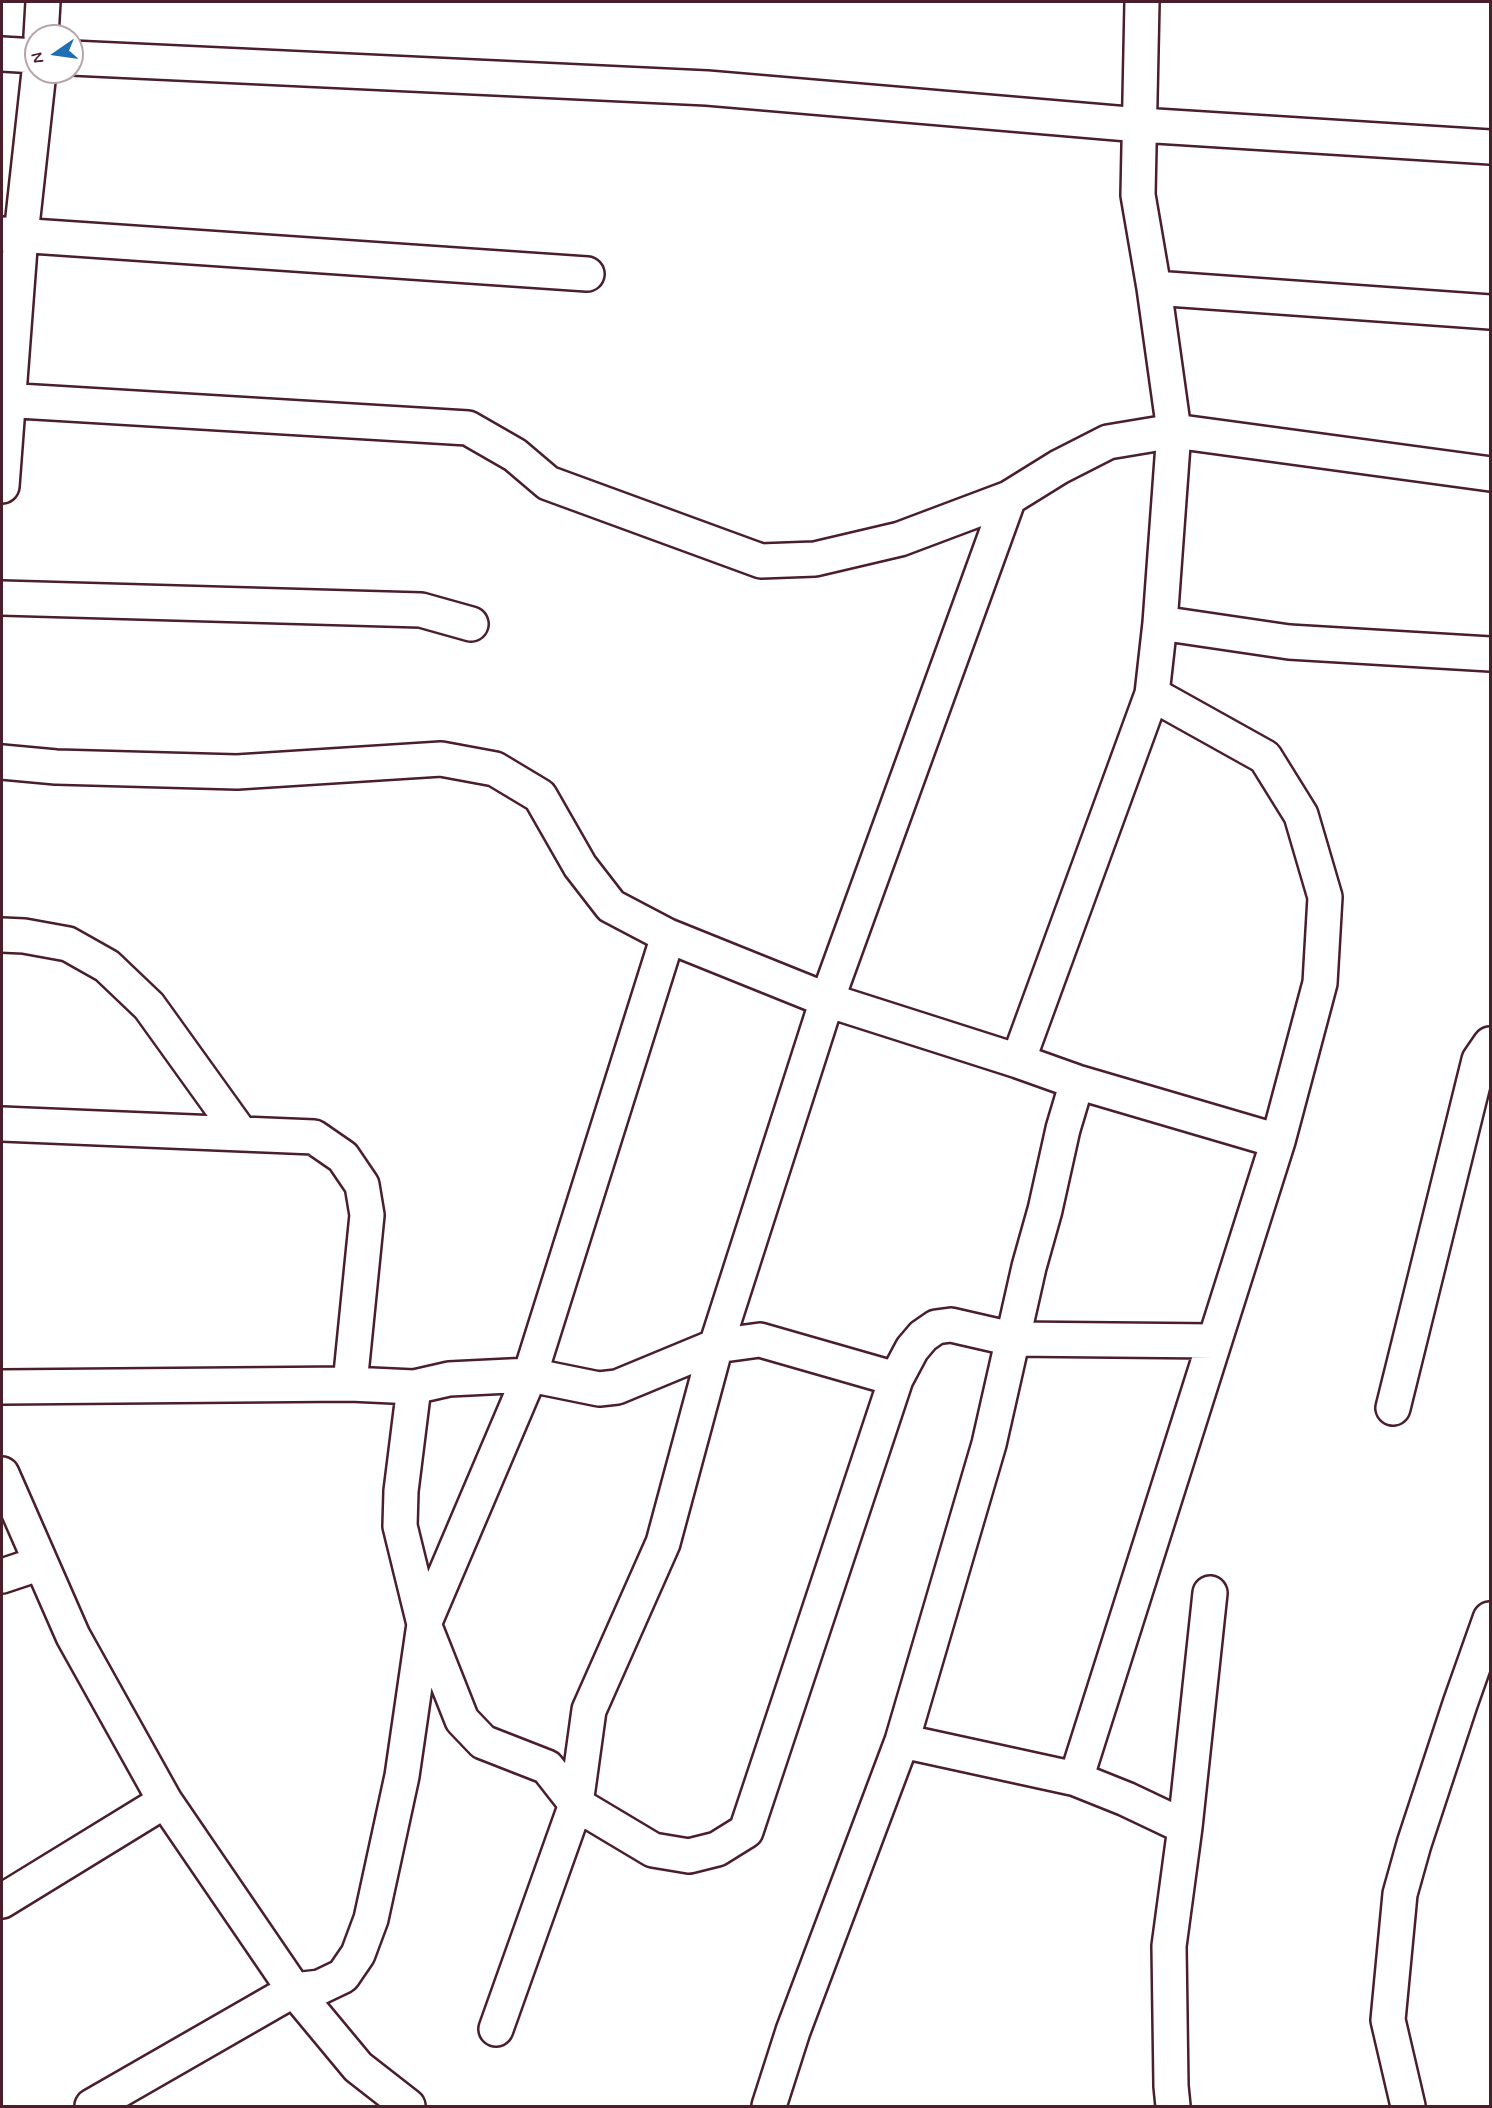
<!DOCTYPE html>
<html>
<head>
<meta charset="utf-8">
<style>
  body { margin:0 }
  #map { position:relative; width:1492px; height:2108px; overflow:hidden; background:#fff; font-family:Mynerve,sans-serif }
  canvas { display:block }
  .frame { position:absolute; inset:0; border:3px solid #4a1f2b; pointer-events:none }
  .north { position:absolute; left:24px; top:24px; width:60px; height:60px; box-sizing:border-box; background:#fff; border:2px solid #b7a5aa; border-radius:50%; rotate:257deg; font-size:16px; font-weight:700; line-height:24px; text-align:center; color:#4a1f2b }
  .north::after { content:''; display:block; margin:auto; width:21px; height:27px; background:#1f6fb2; clip-path:polygon(50% 0,100% 100%,50% 72%,0 100%) }
</style>
</head>
<body>
<div id="map">
<canvas width="1492" height="2108"></canvas>
<div class="frame"></div>
<div class="north">N</div>
</div>
<script>
const c = document.querySelector('canvas').getContext('2d');
c.lineJoin = 'round';
function trace(path, color, width, dash) {
  c.strokeStyle = color;
  c.lineWidth = width;
  c.lineCap = dash ? 'butt' : 'round';
  c.setLineDash(dash || []);
  c.stroke(path);
}
const street = new Path2D(`
  M41,36l2,-34
  M2,54l34,2
  M72,58l635,30 433,37 350,22
  M2,234l585,40
  M1154,288l336,24
  M2,400l466,28 47,27 33,28 213,78 54,-2 85,-20 109,-41 50,-31 49,-25 66,-11 316,43
  M2,486l19,-251 18,-163
  M2,598l419,12 50,14
  M1160,623l129,19 201,12
  M2,762l54,5 181,5 204,-13 54,10 45,27 40,70 31,40 57,30 159,64 191,61 59,21 201,59
  M2,935l22,1 44,8 39,22 42,40 92,128
  M1018,1061l134,-367 8,-71 14,-192 -20,-143 -16,-93 4,-193
  M2,1124l312,13 29,20 19,28 5,30 -17,169
  M2,1387l348,-3 64,3 35,-8 81,-4 69,14 18,-2 99,-41 44,-6 136,39
  M414,1387l-13,104 -1,35 24,98 38,96 21,22 64,25 29,37 77,46 36,6 28,-7 29,-18 150,-452 16,-30 11,-13 13,-9 15,-2 61,14 202,2
  M1393,1408l86,-348 11,-16
  M2,1474l71,162 92,165 129,189 64,77 50,39
  M2,1576l39,-13
  M902,1741l174,38 50,20 59,28
  M1076,1779l202,-638 42,-158 5,-86 -24,-82 -36,-58 -113,-63
  M2,1901l163,-100
  M496,2029l80,-225 13,-94 74,-167 53,-197 111,-346 182,-502
  M92,2106l202,-116 26,-3 23,-11 15,-22 13,-35 31,-143 22,-152 106,-249 138,-439
  M769,2106l24,-75 109,-290 87,-297 40,-177 16,-57 18,-81 14,-47
  M1173,2106l-2,-20 -2,-140 16,-119 25,-234
  M1408,2106l-20,-86 12,-126 14,-50 46,-140 30,-85`);
trace(street, '#4a1f2b', 38);
trace(street, '#fff', 33);
</script>
</body>
</html>
